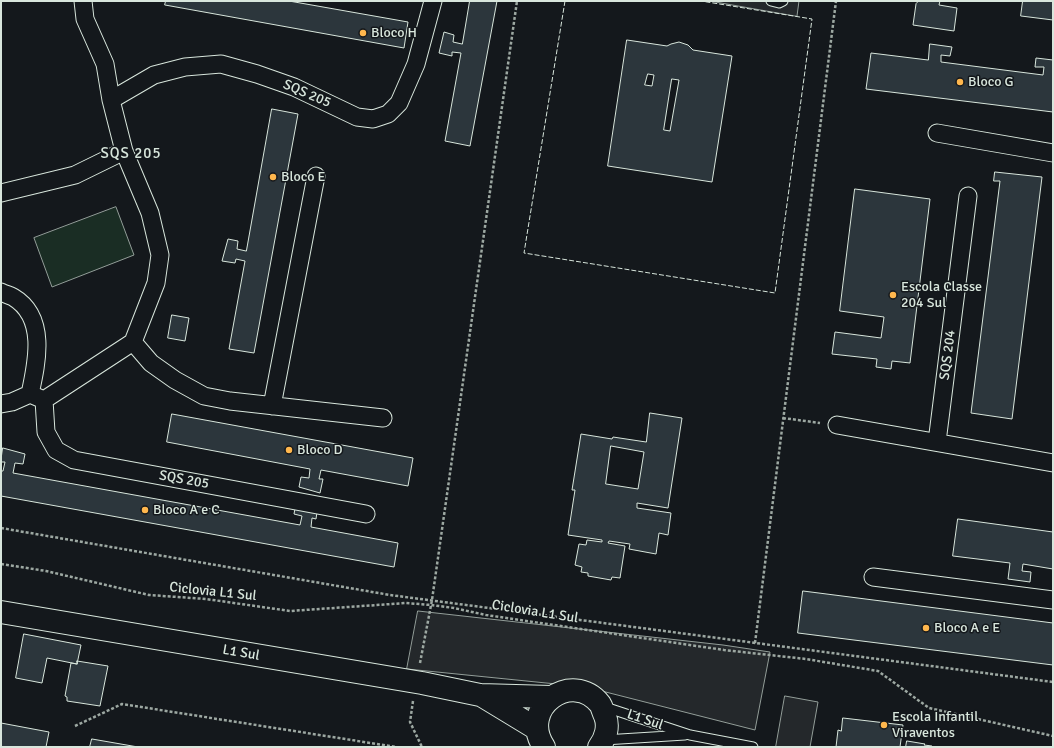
<!DOCTYPE html>
<html>
<head>
<meta charset="utf-8">
<style>
  body { margin:0 }
  #map { position:relative; width:1054px; height:748px; overflow:hidden; background:#14181c; font-family:Signika,sans-serif }
  canvas { display:block }
  .frame { position:absolute; inset:0; border:2px solid #d8e6dc; pointer-events:none }
</style>
</head>
<body>
<div id="map">
<canvas width="1054" height="748"></canvas>
<div class="frame"></div>
</div>
<script>
const c = document.querySelector('canvas').getContext('2d');
c.lineJoin = 'round';
function paint(path, color) {
  c.fillStyle = color;
  c.fill(path, 'evenodd');
}
function trace(path, color, width, dash) {
  c.strokeStyle = color;
  c.lineWidth = width;
  c.lineCap = dash ? 'butt' : 'round';
  c.setLineDash(dash || []);
  c.stroke(path);
}
function label(font, color, halo, rows, align = 'center') {
  c.font = font + ' Signika,sans-serif';
  c.lineWidth = 3;
  c.setLineDash([]);
  c.textBaseline = 'middle';
  c.strokeStyle = halo;
  c.fillStyle = color;
  for (const [text, x, y, turn = 0] of rows) {
    c.save();
    c.translate(x, y);
    c.rotate((+turn || 0) * Math.PI / 180);
    c.textAlign = isNaN(turn) ? turn : align;
    if (halo) c.strokeText(text, 0, 0);
    c.fillText(text, 0, 0);
    c.restore();
  }
}
const green = new Path2D(`
  M116,207l18,48 -82,32 -18,-49z`);
paint(green, '#1a2d24');
trace(green, '#939e99', 1);
const parking = new Path2D(`
  M710,1h89l-2,15z
  M418,611l305,34 47,7 -15,78 -169,-43 -179,-18z
  M785,696l33,6 -8,45h-34z`);
paint(parking, '#24282b');
trace(parking, '#939e99', 1);
const building = new Path2D(`
  M166,1h123l119,21 -4,26 -239,-43z
  M470,1h27l-27,145 -25,-5 16,-88 -9,-1v4l-13,-3 5,-21 10,3 -1,7 9,2z
  M919,1h21l-1,4 18,3 -3,23 -41,-6 3,-21z
  M1023,1h30v19l-32,-4z
  M627,40l40,6 4,-2 8,-2 9,3 5,5 39,6 -20,126 -104,-16zM648,74l6,1 -2,11 -7,-1zM672,79l7,1 -9,51 -6,-1z
  M930,44l22,3 -2,9 -9,-1v7l102,13 1,-8h-9l1,-9 17,2v52l-187,-23 5,-36 57,7z
  M272,109l26,5 -44,239 -25,-4 16,-88 -9,-2 -1,4 -13,-2 6,-22 10,2 -1,8 9,2z
  M995,172l47,5 -30,242 -41,-6 29,-232h-6z
  M855,189l75,10 -20,164 -18,-2 -1,8 -15,-2 1,-8 -45,-5 3,-22 46,6 3,-21 -44,-6z
  M172,315l17,3 -4,23 -17,-3z
  M650,413l32,5 -14,90 -31,-5v5l34,5 -3,22 -9,-2 -3,21 -27,-5 1,-5 -21,-3 -1,2 17,3 -5,32 -8,-1 -1,3 -23,-4v-3l-7,-1 1,-5 -7,-2 4,-21 7,1 1,-5 15,2v-2l-34,-5 7,-45h-3l9,-56 31,5 1,-2 33,5zM611,446l33,6 -6,37 -32,-5z
  M172,414l241,44 -5,28 -87,-16 -2,9h4l-3,14 -21,-6 2,-10 8,1 1,-9 -143,-27z
  M3,448l22,6 -2,10 -8,-1 -2,10 287,52 2,-9 -8,-2 2,-11 22,2 -2,14 -4,-1 -1,9 87,16 -4,24 -393,-71v-25h2l2,-9h-4z
  M958,519l95,13v37l-30,-5 -1,7 9,1 -1,10 -22,-3 2,-16 -57,-7z
  M803,591l250,32v42l-255,-32z
  M24,634l57,11 -4,19 -30,-6 -5,25 -26,-5z
  M77,661l31,5 -8,40 -33,-5v-4l-2,-1 6,-33 6,1z
  M843,718l60,7 -3,22h-64l2,-17 3,1z
  M1,723l48,9 -3,15h-45z
  M92,739l46,8h-48z
  M907,741l18,3 -1,1 8,1v1h-26z`);
paint(building, '#2c363c');
trace(building, '#d8e6dc', 1);
const lane = new Path2D(`
  M771,1l8,2 4,-2
  M602,706l88,29 63,12
  M604,740l81,-5`);
const street = new Path2D(`
  M111,100l43,-25 31,-8 36,-3 36,10 37,13 63,30 16,2 15,-5 11,-11 17,-39 17,-63
  M937,133l116,20
  M1,193l74,-18 49,-24
  M1,292c4,2 8,3 12,5 34,20 24,65 17,97
  M133,342l18,21 24,17 29,16 26,5 153,17
  M44,400l2,32 10,18 18,10 292,54
  M1,404l11,-2 18,-8 14,6 89,-58 23,-59 4,-28 -10,-42 -26,-62 -13,-51 -6,-36 -20,-45 -2,-18
  M272,406l44,-230
  M837,425l216,38
  M937,442l31,-246
  M873,577l180,23`);
const secondary = new Path2D(`
  M1,612l421,71 58,12 71,2
  M481,695l56,34
  M544,747c-26,-39 28,-78 56,-43 2,3 3,8 5,12 4,10 1,22 -6,31`);
trace(lane, '#d8e6dc', 11);
trace(street, '#d8e6dc', 19);
trace(secondary, '#d8e6dc', 24);
trace(new Path2D(`
  M783,418l37,5
  M1,528l389,67 663,87
  M1,564l45,7 103,24 57,4 84,12 116,-8 25,2 23,3 32,7 238,35 82,9 72,12 51,37 124,28
  M755,643l81,-642
  M420,663l12,-63 85,-599
  M413,701l-3,21 12,25
  M75,726l47,-22 274,43`), '#9da8a2', 2.5, [3, 2]);
trace(lane, '#14181c', 9);
trace(street, '#14181c', 17);
trace(secondary, '#14181c', 22);
trace(new Path2D(`
  M565,1l-41,252 251,40 37,-274 -111,-18`), '#d8e6dc', 1, [5, 2]);
for (const [x, y, r, color] of [
  [363,33,4,"#ffb74d"],
  [960,82,4,"#ffb74d"],
  [273,177,4,"#ffb74d"],
  [893,295,4,"#ffb74d"],
  [289,450,4,"#ffb74d"],
  [145,510,4,"#ffb74d"],
  [926,628,4,"#ffb74d"],
  [884,725,4,"#ffb74d"]
]) {
  const dot = new Path2D();
  dot.arc(x, y, r, 0, 2 * Math.PI);
  c.fillStyle = color;
  c.fill(dot);
  trace(dot, '#14181c', 1.5);
}
label('14px', '#d8e6dc', '#14181c', [
  ["Bloco H",371,33],
  ["Bloco G",968,82],
  ["Bloco E",281,177],
  ["Escola Classe",901,287],
  ["204 Sul",901,303],
  ["Bloco D",297,450],
  ["Bloco A e C",153,510],
  ["Bloco A e E",934,628],
  ["Escola Infantil",892,717],
  ["Viraventos",892,733]
], 'left');
label('14px', '#d8e6dc', '#14181c', [
  ["SQS 205",307,94,23],
  ["SQS 204",948,355,-83],
  ["SQS 205",184,480,10],
  ["Ciclovia L1 Sul",213,592,6],
  ["Ciclovia L1 Sul",535,612,9],
  ["L1 Sul",241,653,10],
  ["L1 Sul",645,720,19]
]);
c.letterSpacing = '1px';
label('15px', '#d8e6dc', '#14181c', [
  ["SQS 205",131,154]
]);
c.letterSpacing = '0px';
</script>
</body>
</html>
